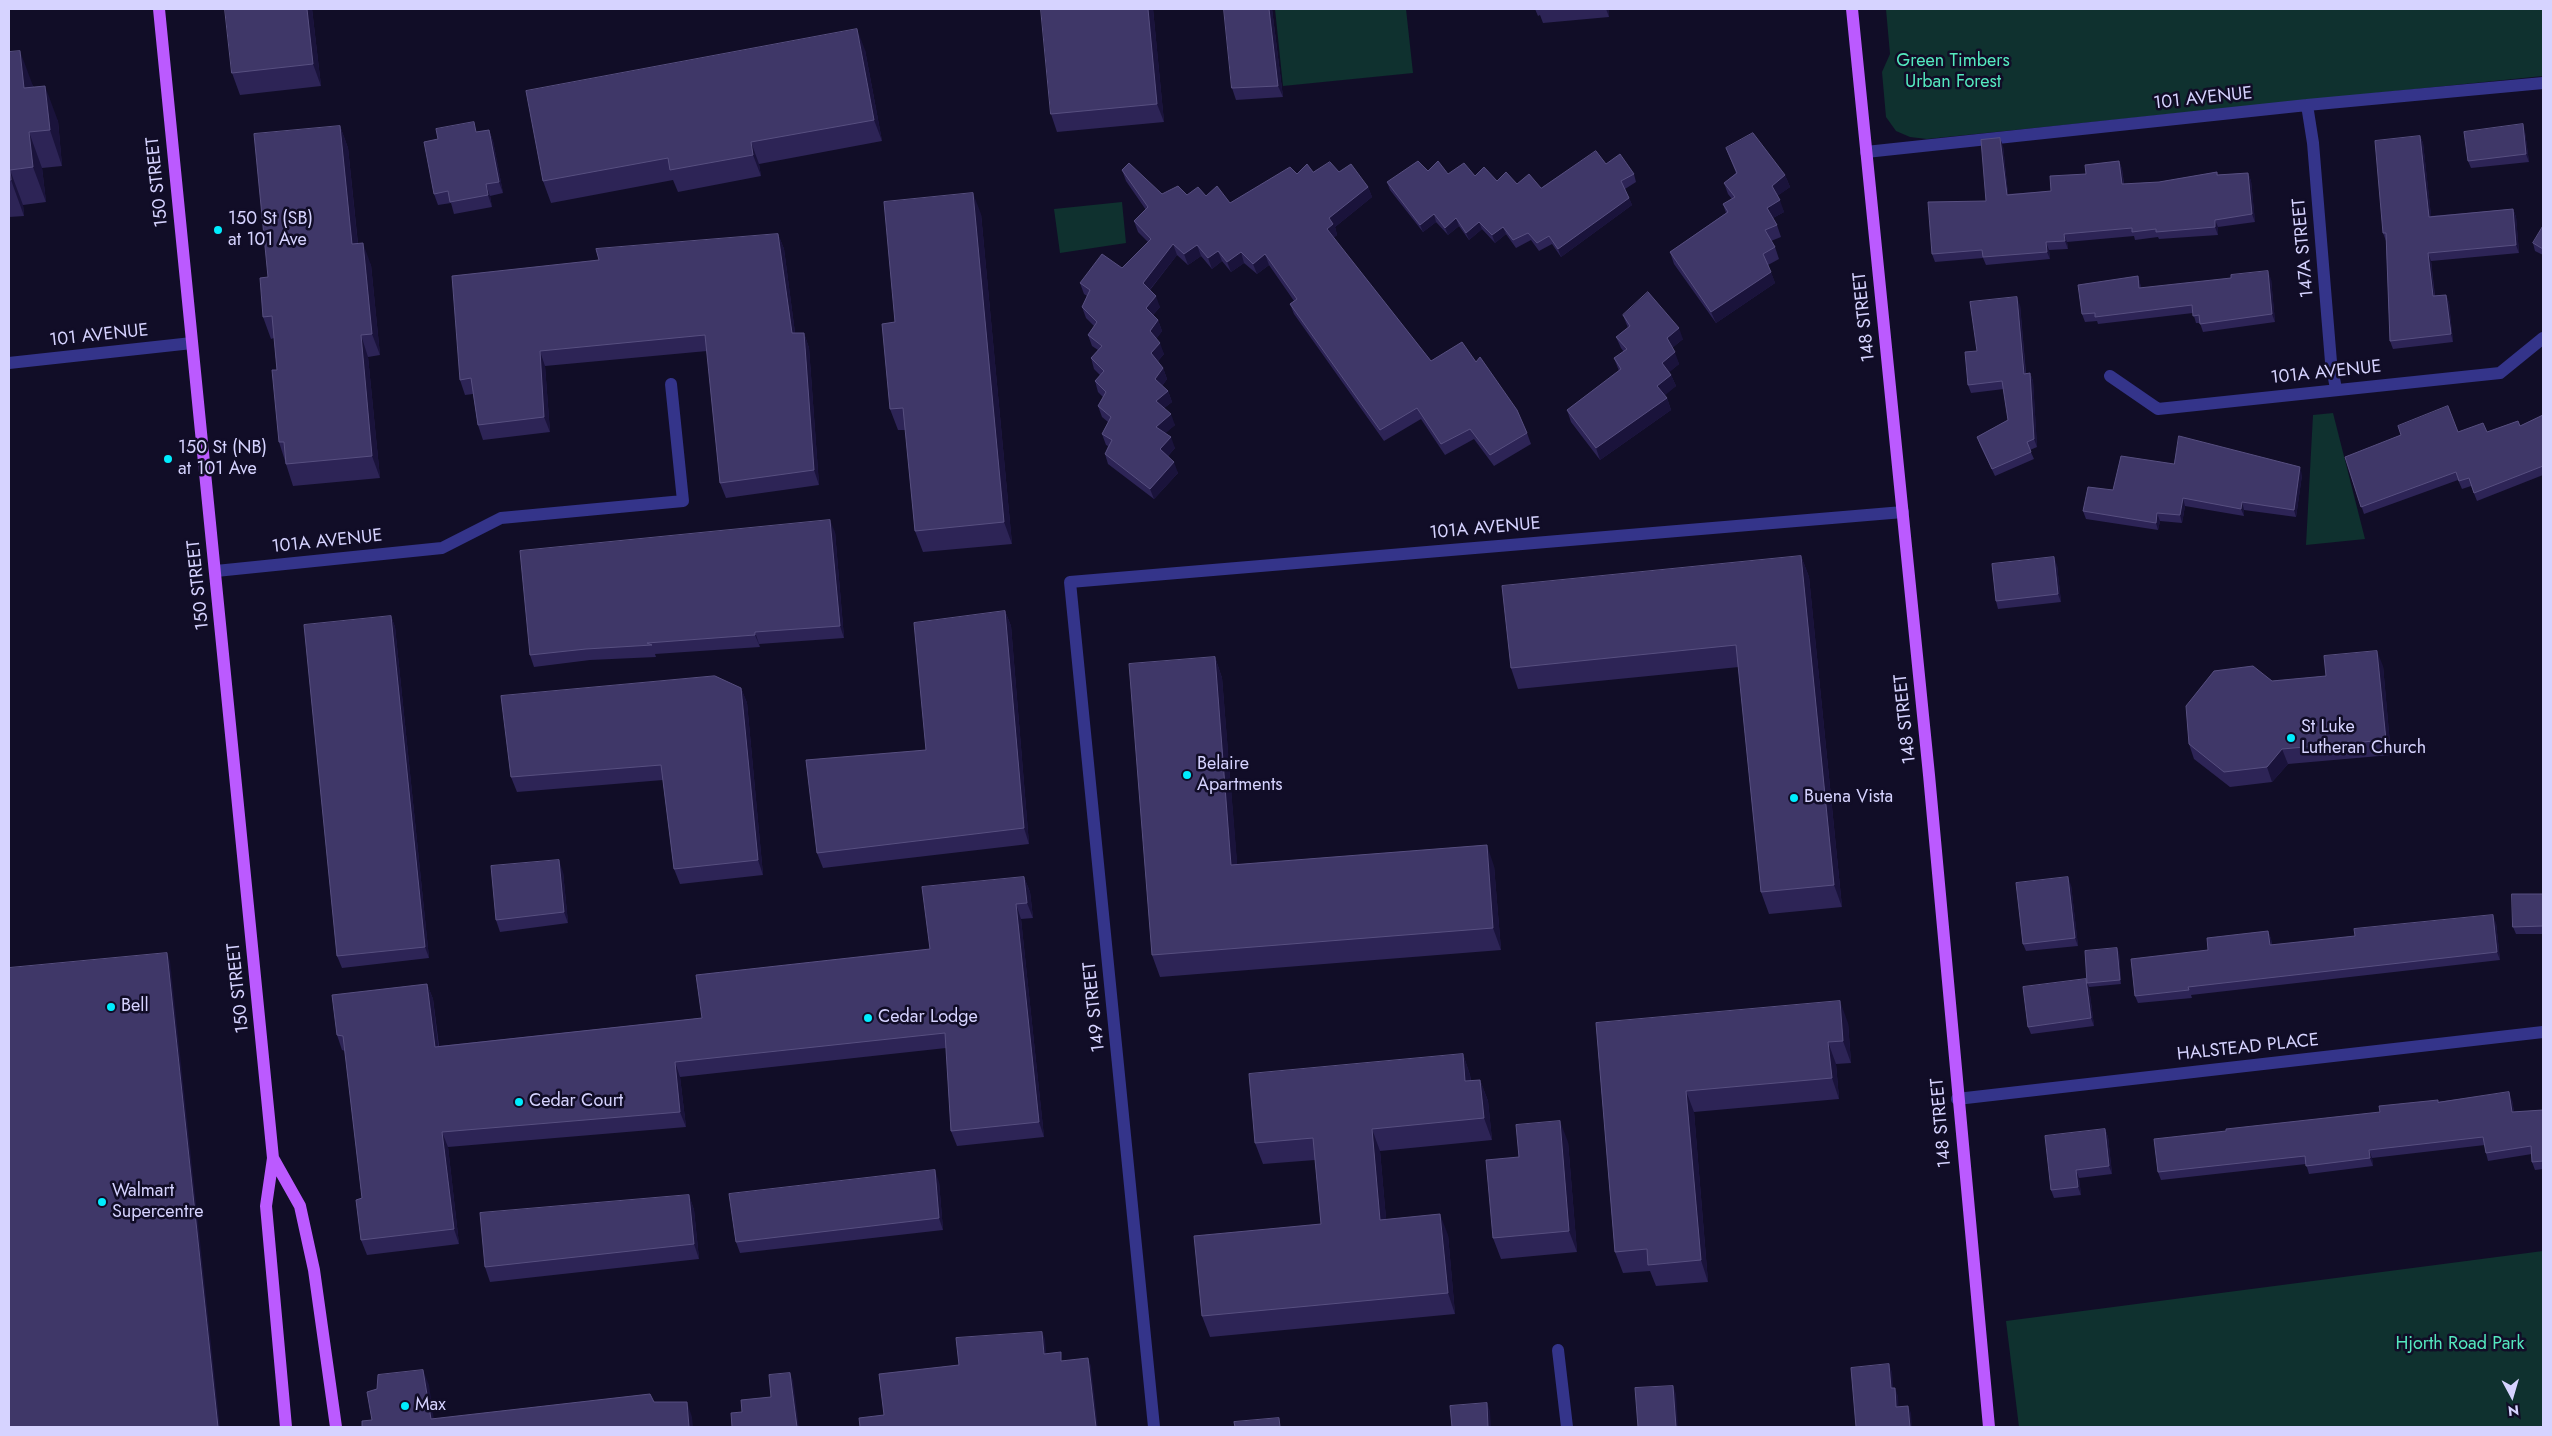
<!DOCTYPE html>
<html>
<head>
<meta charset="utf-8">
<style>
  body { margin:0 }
  #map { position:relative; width:2552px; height:1436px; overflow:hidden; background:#110d27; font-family:Jost,sans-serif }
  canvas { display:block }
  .frame { position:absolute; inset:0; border:10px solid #d6d3ff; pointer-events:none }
  .north { position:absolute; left:2487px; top:1371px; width:50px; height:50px; -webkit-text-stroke:4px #110d27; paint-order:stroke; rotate:174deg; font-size:14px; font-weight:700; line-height:20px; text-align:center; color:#d6d3ff }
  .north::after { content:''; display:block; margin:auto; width:18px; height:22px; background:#d6d3ff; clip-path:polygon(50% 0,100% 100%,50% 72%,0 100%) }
</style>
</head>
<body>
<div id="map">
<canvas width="2552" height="1436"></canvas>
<div class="frame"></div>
<div class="north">N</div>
</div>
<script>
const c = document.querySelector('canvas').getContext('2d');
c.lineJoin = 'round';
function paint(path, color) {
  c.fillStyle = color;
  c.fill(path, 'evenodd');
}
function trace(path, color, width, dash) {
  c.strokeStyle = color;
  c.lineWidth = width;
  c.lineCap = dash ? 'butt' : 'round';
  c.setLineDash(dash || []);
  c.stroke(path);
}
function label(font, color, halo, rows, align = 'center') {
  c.font = font + ' Jost,sans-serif';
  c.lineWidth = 5;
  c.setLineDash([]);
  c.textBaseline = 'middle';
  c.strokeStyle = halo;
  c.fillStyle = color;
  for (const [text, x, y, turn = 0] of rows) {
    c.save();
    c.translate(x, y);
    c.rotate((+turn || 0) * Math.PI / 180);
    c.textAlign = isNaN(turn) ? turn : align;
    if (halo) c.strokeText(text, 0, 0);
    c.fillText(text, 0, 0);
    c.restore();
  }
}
paint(new Path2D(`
  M1275,9h131l7,64 -130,13z
  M1886,9h657v67l-616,63 -17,-2 -14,-6 -10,-14 -4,-45 8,-18z
  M1122,202l4,41 -66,10 -6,-44z
  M2333,413l32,126 -59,6 7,-130z
  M2543,1251v176h-524l-13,-106z`), '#0f312f');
trace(new Path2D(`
  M2307,105l6,38 18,219 5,27
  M1866,152l441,-47 236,-22
  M9,363l183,-20
  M2110,376l48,33 342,-36 43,-35
  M216,571l226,-23 59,-30 182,-17 -12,-117
  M1957,1099l586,-67
  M1558,1350l9,77
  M1154,1427l-84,-845 833,-70`), '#34348a', 12);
trace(new Path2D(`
  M159,9l114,1149 -7,48 20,221
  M1852,9l77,766 60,652
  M273,1158l27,48 14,64 22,157`), '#bb5aff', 12);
paint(new Path2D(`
  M312,9l9,77 -81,9 -8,-22z
  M1153,9l11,113 -107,10 -6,-18z
  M1224,9h48l11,88 -47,3 -4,-12z
  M1535,9h77h-3v8l-66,6 -3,-8 -2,1z
  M865,50l17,91 -123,23 2,12 -83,16 -5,-12 -122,23 -8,-22z
  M9,52l49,69 4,45 -20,2 4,34 -23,3 1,11 -15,1z
  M340,126l8,22 10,96 13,21 9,90 -12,2 12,121 -87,8 -14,-44 -2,-72 -3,-32 -3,1 -8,-22 5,-40z
  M489,130l4,11 10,52 -13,3 2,11 -38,7 -3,-11 -13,2 -4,-11 44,-62z
  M2525,132l4,30 -58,6 -3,-7z
  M2420,136l3,7 8,73 82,-7 3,8 3,36 -88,8 4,35 11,-1 3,8 4,39 -60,7 -3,-8 -4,-100 -3,-8z
  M2003,146l5,48 43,-3 35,-17 33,-13 3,8 2,15 35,-2 58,-10 1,3 30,-2 3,8 4,41 -37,5v8l-59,4 -1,-2 -23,3 -1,-4 -67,6 1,7 -19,1 1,9 -64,6 -3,-7 -48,4 -3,-8 54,-53z
  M1726,148l59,27 5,12 -13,9 7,16 -11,6 4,7 4,12 -10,4 4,6 4,12 -11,6 7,18 -59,40 -42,-59 -4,-12 56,-39 -3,-9 9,-5 -4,-5 -4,-11 12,-10z
  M1606,164l28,10 2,8 -11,7 7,16 -71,52 -9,-13 -13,7 -8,-11 -15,8 -10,-14 -11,9 -13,-14 -13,11 -10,-14 -11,9 -12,-13 -13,10 -33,-42 -3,-8 41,-11 20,3 27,2 22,5 44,7z
  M1122,170l40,24 44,2 24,7 67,-29 16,-2h26l29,15 4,10 -37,30 2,8 -4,3 98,123 45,1 51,71 4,11 -37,22 -20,-27 -29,16 -24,-36 -37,22 -90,-127 -4,-10 4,-3 -25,-36 -12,9 -13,-11 -13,9 -9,-11 -10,8 -11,-13 -13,9 -11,-10 -27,35 10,17 -7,8 5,5 4,11 -6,8 8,15 -6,7 5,7 4,11 -5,7 6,5 4,11 -8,6 11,17 -10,8 10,15 -7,8 10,17 -24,26 -46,-35 -3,-10 3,-8 -2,-1 -4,-11 6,-12 -6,-5 -4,-11 5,-9 -5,-5 -3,-11 5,-6 -6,-6 -3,-11 7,-8 -6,-4 -4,-11 6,-9 -8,-8 -4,-11 5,-11 -3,-2 -4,-11 42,-15 26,-26 -10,-10 -4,-11 12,-11 -20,-29z
  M981,214l31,330 -89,8 -8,-21 -9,-101h-8l-8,-21 5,-87z
  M2543,226v29l-8,-4 -2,-8z
  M778,234l6,15 11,84h9l5,15 10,137 -93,13 -6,-15 -13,-132 -162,15 5,66 -67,8 -5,-15 -5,-31 -8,1 -5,-15 139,-120z
  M2138,276l2,7 1,5 130,-9 4,43 -72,10 -3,-9h-4l-3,-10 -95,11 -1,-3 -12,1 -3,-8z
  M2020,305l6,68h4l3,8 4,66 -7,3 4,9 -39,17 -15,-31 -3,-8 31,-17 -4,-31 -33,4 -3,-8 9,-34z
  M1623,315l60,24 -11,9 7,16 -10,8 2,3 5,11 -12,9 3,3 4,12 -71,50 -29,-38 -4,-12 52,-39 -5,-13 10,-6 -3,-4 -5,-11 12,-9z
  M2543,415v60l-66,26 -6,-15 -9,3 -4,-9 -94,34 -19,-57 113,-25h29l31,-11 2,5z
  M2174,464l128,11 -6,42 -52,-7v6l-59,-10 -3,17 -22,-2 -2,9 -72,-11 -3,-8 30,-21z
  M835,532l9,106 -85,6 1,3 -105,7 1,3 -66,3 -56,7 -4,-12z
  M1801,556l8,21 33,330 -73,7 -8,-22 -22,-225 -221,22 -7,-21z
  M2057,565l4,37 -63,7 -2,-8z
  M1005,611l6,15 18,218 -206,24 -6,-15 109,-103z
  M391,616l4,11 34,331 -87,10 -5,-12z
  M1215,657l7,21 15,186 257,2 7,84 -341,27 -8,-22z
  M2383,666l8,89 -103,9 -16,18 -42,5 -36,-28 -5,-15 83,-63 54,-5z
  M741,688l6,15 16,172 -83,9 -6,-15 -11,-89 -146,12 -6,-15z
  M563,872l5,51 -68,9 -4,-12z
  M1024,877l6,15 3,26 -12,1 23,218 -87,9 -6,-15 -5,-83 -266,29 6,50 -238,20 11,97 -92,11 -6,-15 1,-42 -17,-147 -3,-1 -5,-15 90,-51 6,15 6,47 263,-28 228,-69z
  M2071,885l7,61 -52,5 -3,-7z
  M2543,894v40h-27l-3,-7z
  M2496,923l4,37 -309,35 1,3 -54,5 -3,-7 73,-46 60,-19 3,8 1,6z
  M2119,952l2,32 -32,3 5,39 -63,8 -3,-7 59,-44z
  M1596,1023h252l3,40 -15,1 3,35 -145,13 14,170 -52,4 -6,-15 -27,2 -8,-21z
  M1463,1054l7,21 1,6 9,-1 8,21 4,39 -112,11 6,68 62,16 7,79 -245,23 -8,-21 119,-92 -6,-64 -52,4 -8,-21z
  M2512,1100l2,12 29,-2v59l-8,1 -3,-8v-8l-44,7 -2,-8 -1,-8 -113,13 1,8 -64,8 -3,-10 -145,16 -3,-8 222,-60 58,-10z
  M2105,1129l3,8 4,37 -33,4 2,17 -27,3 -3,-8z
  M1568,1142l9,110 -76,7 -8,-21z
  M939,1182l4,48 -203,23 -4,-11z
  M689,1195l5,15 5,49 -209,23 -5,-15z`), '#2d2456');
paint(new Path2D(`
  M307,9h5l9,77 -8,-22z
  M1148,9h5l11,113 -7,-18z
  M1269,9h3l11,88 -5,-11z
  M1606,9h3v8z
  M857,29l8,21 17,91 -8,-21z
  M20,51l13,35 4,37 -13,-35z
  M45,86l13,35 4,45 -12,-36z
  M2523,124l2,8 4,30 -3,-8z
  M340,126l8,22 12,117 -8,-21z
  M489,130l4,11 10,52 -4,-11z
  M29,132l13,36 4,34 -13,-35z
  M2420,136l3,7 9,81 -3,-7z
  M2000,138l3,8 6,56 -2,-7z
  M751,142l8,22 2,12 -8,-21z
  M2119,161l3,8 2,22 -2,-7z
  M10,170l13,35 1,11 -13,-36z
  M2248,173l3,8 4,41 -3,-8z
  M1785,175l5,12 -14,10 -4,-11z
  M486,184l4,12 2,11 -4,-12z
  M1368,187l4,10 -37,30 2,8 -6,5 -4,-11 2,-11z
  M973,193l8,21 31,330 -8,-22z
  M1629,198l3,7 -71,52 -3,-8z
  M1780,200l4,12 -13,7 -4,-11z
  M2513,209l3,8 3,36 -3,-8z
  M1434,214l2,8 -13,10 -3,-7z
  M1456,218l3,8 -11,9 -3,-7z
  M2215,220l3,7v8l-3,-8z
  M1479,222l3,7 -13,11 -3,-7z
  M1503,227l3,7 -11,9 -3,-8z
  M778,234l6,15 13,99 -5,-15z
  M2064,234l3,8 1,7 -3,-8z
  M2046,242l3,8 1,9 -3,-7z
  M363,243l8,22 9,90 -8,-21z
  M1173,244l4,11 -30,38 -4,-10z
  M1197,245l4,11 -13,9 -4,-11z
  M1218,251l4,10 -10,8 -4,-11z
  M1241,252l3,11 -13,9 -4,-10z
  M2428,253l3,8 4,43 -2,-8z
  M1265,254l4,11 -12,9 -4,-10z
  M2268,271l3,8 4,43 -3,-8z
  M1771,272l4,11 -59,40 -5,-11z
  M2138,276l2,7 2,13 -3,-8z
  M2446,295l3,8 4,39 -2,-8z
  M1156,296l4,11 -10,11 -4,-10z
  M2017,297l3,8 6,77 -2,-8z
  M1158,320l4,11 -8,11 -4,-11z
  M1679,328l4,11 -12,10 -4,-11z
  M804,333l5,15 10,137 -5,-15z
  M361,335l7,22 12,121 -8,-22z
  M1160,343l4,11 -9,10 -4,-11z
  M540,351l5,15 5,66 -6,-15z
  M1675,352l4,12 -13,11 -4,-12z
  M1163,368l4,11 -8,11 -4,-11z
  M2030,373l3,8 4,66 -3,-8z
  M1671,375l5,11 -14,12 -5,-12z
  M1168,391l4,11 -12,9 -4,-10z
  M1667,398l4,12 -71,50 -4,-12z
  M1171,414l4,11 -15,13 -4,-11z
  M1171,437l4,11 -11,12 -4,-11z
  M1174,462l4,11 -24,26 -4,-10z
  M2300,467l2,8 -6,42 -2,-7z
  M2183,498l2,8 -3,17 -2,-8z
  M2242,502l2,8v6l-3,-7z
  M2157,513l3,8 -2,9 -2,-7z
  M830,520l5,12 9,106 -4,-12z
  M1801,556l8,21 33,330 -8,-22z
  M2054,557l3,8 4,37 -3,-8z
  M1005,611l6,15 18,218 -5,-16z
  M391,616l4,11 34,331 -4,-11z
  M755,632l5,15 -5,-12z
  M2377,651l6,15 8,89 -5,-15z
  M1215,657l7,21 17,208 -8,-21z
  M741,688l6,15 16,172 -5,-15z
  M2282,749l6,15 -16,18 -5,-15z
  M1487,845l7,21 7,84 -8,-22z
  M559,860l4,12 5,51 -4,-11z
  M1024,877l6,15 3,26 -6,-15z
  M2068,877l3,8 7,61 -3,-8z
  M1016,904l5,15 23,218 -5,-15z
  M2493,915l3,8 4,37 -3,-8z
  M2268,931l3,8 1,14 -2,-8z
  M2117,948l2,4 2,32 -1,-4z
  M167,953l3,8 50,466h-2z
  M2086,979l3,8 5,39 -3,-8z
  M427,984l6,15 7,63 -5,-15z
  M1840,1001l8,22 3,40 -8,-22z
  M1828,1042l8,22 3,35 -7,-21z
  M1463,1054l7,21 3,28 -8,-22z
  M675,1062l5,15 6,50 -6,-15z
  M1480,1080l8,21 4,39 -8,-22z
  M1686,1091l8,21 14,170 -7,-22z
  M2509,1092l3,8 3,20 -3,-8z
  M1560,1121l8,21 9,110 -8,-21z
  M1372,1129l8,22 8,90 -8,-21z
  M2105,1129l3,8 4,37 -3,-8z
  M442,1132l6,15 11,97 -5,-15z
  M2369,1150l3,8 1,8 -3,-8z
  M935,1170l4,12 4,48 -4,-12z
  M2076,1170l3,8 2,17 -3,-8z
  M689,1195l5,15 5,49 -5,-15z
  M1440,1214l8,21 7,79 -7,-21z
  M1042,1332l3,7 2,23 -3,-8z
  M1088,1358l3,8 7,61h-2z
  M1889,1364l3,8 2,24 -3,-8z
  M423,1370l6,15 6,42 -4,-8z
  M790,1373l3,7 6,47h-2z
  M1673,1386l3,8 2,33h-2z
  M1895,1388l3,8 1,19 -3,-8z
  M687,1402l5,15 1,10h-4z
  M1487,1403l3,8 1,16h-3z
  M1908,1406l3,7 1,14h-2z`), '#1a133b');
const building = new Path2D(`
  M225,9h82l6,55 -81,9z
  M1041,9h107l9,95 -106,10z
  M1224,9h45l9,77 -46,2z
  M857,29l17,91 -123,22 2,13 -83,15 -2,-12 -125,23 -17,-90z
  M20,51l4,37 21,-2 5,44 -21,2 4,35 -23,3 1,10h-2v-128z
  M474,122l2,10 13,-2 10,52 -13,2 2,11 -38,7 -2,-11 -14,3 -10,-52 14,-3 -2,-10z
  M2523,124l3,30 -58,7 -4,-29z
  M340,126l12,118 11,-1 9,91 -11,1 11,121 -86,8 -2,-22h-5l-7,-72h5l-5,-54 -9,1 -3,-39 8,-1 -14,-143z
  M1753,133l32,42 -13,11 8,14 -13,8 10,17 -12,5 10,17 -12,7 8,18 -60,40 -41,-60 58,-40 -5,-8 12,-7 -11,-14 13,-10 -11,-25z
  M2420,136l9,81 84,-8 3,36 -88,8 5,43 13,-1 5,39 -61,7 -4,-108h-3l-8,-92z
  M2000,138l7,57 44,-4 -1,-15 36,-2 -1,-9 34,-4 3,23 37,-2 58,-10v3l31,-2 4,41 -37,6v7l-59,5v-3l-24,3v-4l-68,6 1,7 -19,1 1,10 -64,5 -1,-7 -50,4 -4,-52 58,-1 -5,-61z
  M1596,151l10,13 14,-10 14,20 -13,7 8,17 -71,51 -9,-13 -12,7 -9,-10 -15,7 -10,-13 -11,8 -13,-13 -13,11 -10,-15 -11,10 -11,-14 -14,11 -33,-43 31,-21 10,10 10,-10 10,13 16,-11 11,13 9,-9 13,14 9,-9 11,12 12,-10 12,14z
  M1330,162l9,10 12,-8 17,23 -39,31 4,6 -6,5 104,132 31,-19 14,20 4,-5 37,53 10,23 -37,22 -20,-26 -29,15 -24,-36 -37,22 -90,-126 7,-5 -32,-45 -12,10 -12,-12 -14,10 -9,-11 -10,7 -11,-13 -13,9 -11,-10 -30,39 13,13 -10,12 12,12 -8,11 10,12 -9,10 12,15 -8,11 13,12 -12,10 15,13 -15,13 15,10 -11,12 14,13 -24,27 -45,-35 7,-14 -10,-6 9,-17 -13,-11 8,-14 -11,-11 9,-10 -13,-13 11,-12 -14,-11 9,-13 -15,-15 8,-17 -10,-7 22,-29 20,14 29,-29 -17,-18 14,-14 -26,-37 7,-7 33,31 16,-8 9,9 11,-8 8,9 11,-10 13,17 60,-36 7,7 10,-10 6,8z
  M973,193l31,329 -89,9 -12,-123 -13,1 -8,-85 13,-2 -11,-120z
  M2543,226v23l-10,-6z
  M778,234l14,99h12l10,137 -94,13 -15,-148 -165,16 4,66 -66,8 -7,-47 -11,2 -8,-104 147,-16 -3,-11z
  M2268,271l4,43 -72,10 -1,-9 -6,1 -1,-11 -97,12v-4l-13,1 -4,-29 60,-9 1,12 92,-10v-3z
  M1648,292l31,36 -12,10 8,14 -13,11 9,12 -14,11 10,12 -71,50 -29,-38 54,-41 -7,-11 13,-9 -11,-12 14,-11 -7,-11z
  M2017,297l7,77 6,-1 4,66 -7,3 4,10 -39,17 -15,-32 31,-17 -6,-39 -34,4 -3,-33 12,-1 -7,-49z
  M2448,406l10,26 25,-9 4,9 31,-11 2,5 23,-11v51l-69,27 -5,-15 -10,3 -3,-9 -95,35 -16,-50 56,-22 -3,-9z
  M2179,436l121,31 -6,43 -52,-8 -1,7 -58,-11 -3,17 -23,-2 -1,10 -73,-12 5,-24 25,3 8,-34 53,8z
  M830,520l10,106 -85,6v3l-108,8 5,2 -66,4 -56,6 -10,-104z
  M1801,556l33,329 -73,7 -25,-247 -225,23 -9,-82z
  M2054,557l4,37 -62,7 -4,-37z
  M1005,611l19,217 -207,25 -11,-93 120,-10 -12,-127z
  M391,616l34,331 -88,9 -33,-331z
  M2377,651l9,89 -104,9 -15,18 -43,5 -35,-28 -3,-38 28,-35 39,-5 19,15 54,-5 -2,-20z
  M1215,657l16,208 256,-20 6,83 -341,27 -23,-291z
  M715,676l26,12 17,172 -84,9 -13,-104 -150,12 -10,-81z
  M559,860l5,52 -68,8 -5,-54z
  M1024,877l3,26 -11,1 23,218 -88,9 -6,-98 -270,29 5,50 -238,20 12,97 -93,11 -5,-40 6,-2 -19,-162 -6,-1 -5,-40 95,-11 8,63 267,-29 -6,-43 234,-26 -8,-62z
  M2068,877l7,61 -52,6 -7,-61z
  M2512,894h31v32l-30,1z
  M2493,915l4,37 -309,35 1,3 -54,6 -4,-37 77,-9 -1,-12 61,-7 2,14 85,-9 -1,-7z
  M2117,948l3,32 -33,3 -2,-32z
  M167,953l51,474h-209v-459z
  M2086,979l5,39 -63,9 -5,-40z
  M1840,1001l3,40 -15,1 4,36 -146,13 15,169 -53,5 -1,-16 -32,3 -19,-229z
  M1463,1054l2,27 15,-1 4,38 -112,11 8,91 60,-6 8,79 -246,23 -8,-80 127,-12 -8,-86 -58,5 -6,-69z
  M2509,1092l3,20 31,-2v51l-11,1 -1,-16 -45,7 -3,-16 -114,13 1,8 -64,8 -1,-10 -147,16 -4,-33 72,-8v-2l154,-17 -1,-6 59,-6v2z
  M1560,1121l9,110 -76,7 -7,-78 33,-3 -3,-32z
  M2105,1129l4,37 -33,4 2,17 -27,3 -6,-54z
  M935,1170l4,48 -203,24 -7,-48z
  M689,1195l5,49 -209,23 -5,-54z
  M1042,1332l2,22 17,-2v9l27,-3 8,69h-236l-1,-9 25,-3 -5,-41 80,-9 -3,-27z
  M1889,1364l2,24h4l1,19 12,-1 2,21h-54l-5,-59z
  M423,1370l8,49 219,-25 4,8h33l2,25h-327v-6l10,-1 -5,-28 10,-3 1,-14z
  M790,1373l7,54h-65l-1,-14 11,-1 -1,-12 30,-3 -2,-22z
  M1673,1386l3,41h-38l-3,-39z
  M1487,1403l1,24h-36l-2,-21z
  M1279,1418l1,9h-45l-1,-5z`);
paint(building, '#3f3768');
trace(building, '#574f80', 1);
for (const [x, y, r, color] of [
  [218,230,5,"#00edfe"],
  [168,459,5,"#00edfe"],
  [2291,738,5,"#00edfe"],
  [1187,775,5,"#00edfe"],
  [1794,798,5,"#00edfe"],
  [111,1007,5,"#00edfe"],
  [868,1018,5,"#00edfe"],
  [519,1102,5,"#00edfe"],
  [102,1202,5,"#00edfe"],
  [405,1406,5,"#00edfe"]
]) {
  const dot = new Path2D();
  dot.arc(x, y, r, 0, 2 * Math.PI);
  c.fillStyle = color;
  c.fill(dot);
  trace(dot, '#110d27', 2);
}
label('18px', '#54e9bf', '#110d27', [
  ["Green Timbers",1953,62],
  ["Urban Forest",1953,83],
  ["Hjorth Road Park",2460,1345]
]);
label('18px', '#d6d3ff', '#110d27', [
  ["101 AVENUE",2203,99,-6],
  ["150 STREET",158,182,-96],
  ["147A STREET",2304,248,-95],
  ["148 STREET",1865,317,-96],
  ["101 AVENUE",99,336,-6],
  ["101A AVENUE",2326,373,-6],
  ["101A AVENUE",1485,529,-5],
  ["101A AVENUE",327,542,-6],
  ["150 STREET",199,585,-96],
  ["148 STREET",1906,719,-96],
  ["150 STREET",239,988,-96],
  ["149 STREET",1095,1007,-96],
  ["HALSTEAD PLACE",2248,1048,-6],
  ["148 STREET",1942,1123,-95]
]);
label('18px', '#d6d3ff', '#110d27', [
  ["150 St (SB)",228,220],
  ["at 101 Ave",228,241],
  ["150 St (NB)",178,449],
  ["at 101 Ave",178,470],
  ["St Luke",2301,728],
  ["Lutheran Church",2301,749],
  ["Belaire",1197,765],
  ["Apartments",1197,786],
  ["Buena Vista",1804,798],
  ["Bell",121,1007],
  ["Cedar Lodge",878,1018],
  ["Cedar Court",529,1102],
  ["Walmart",112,1192],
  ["Supercentre",112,1213],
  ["Max",415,1406]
], 'left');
</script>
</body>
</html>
